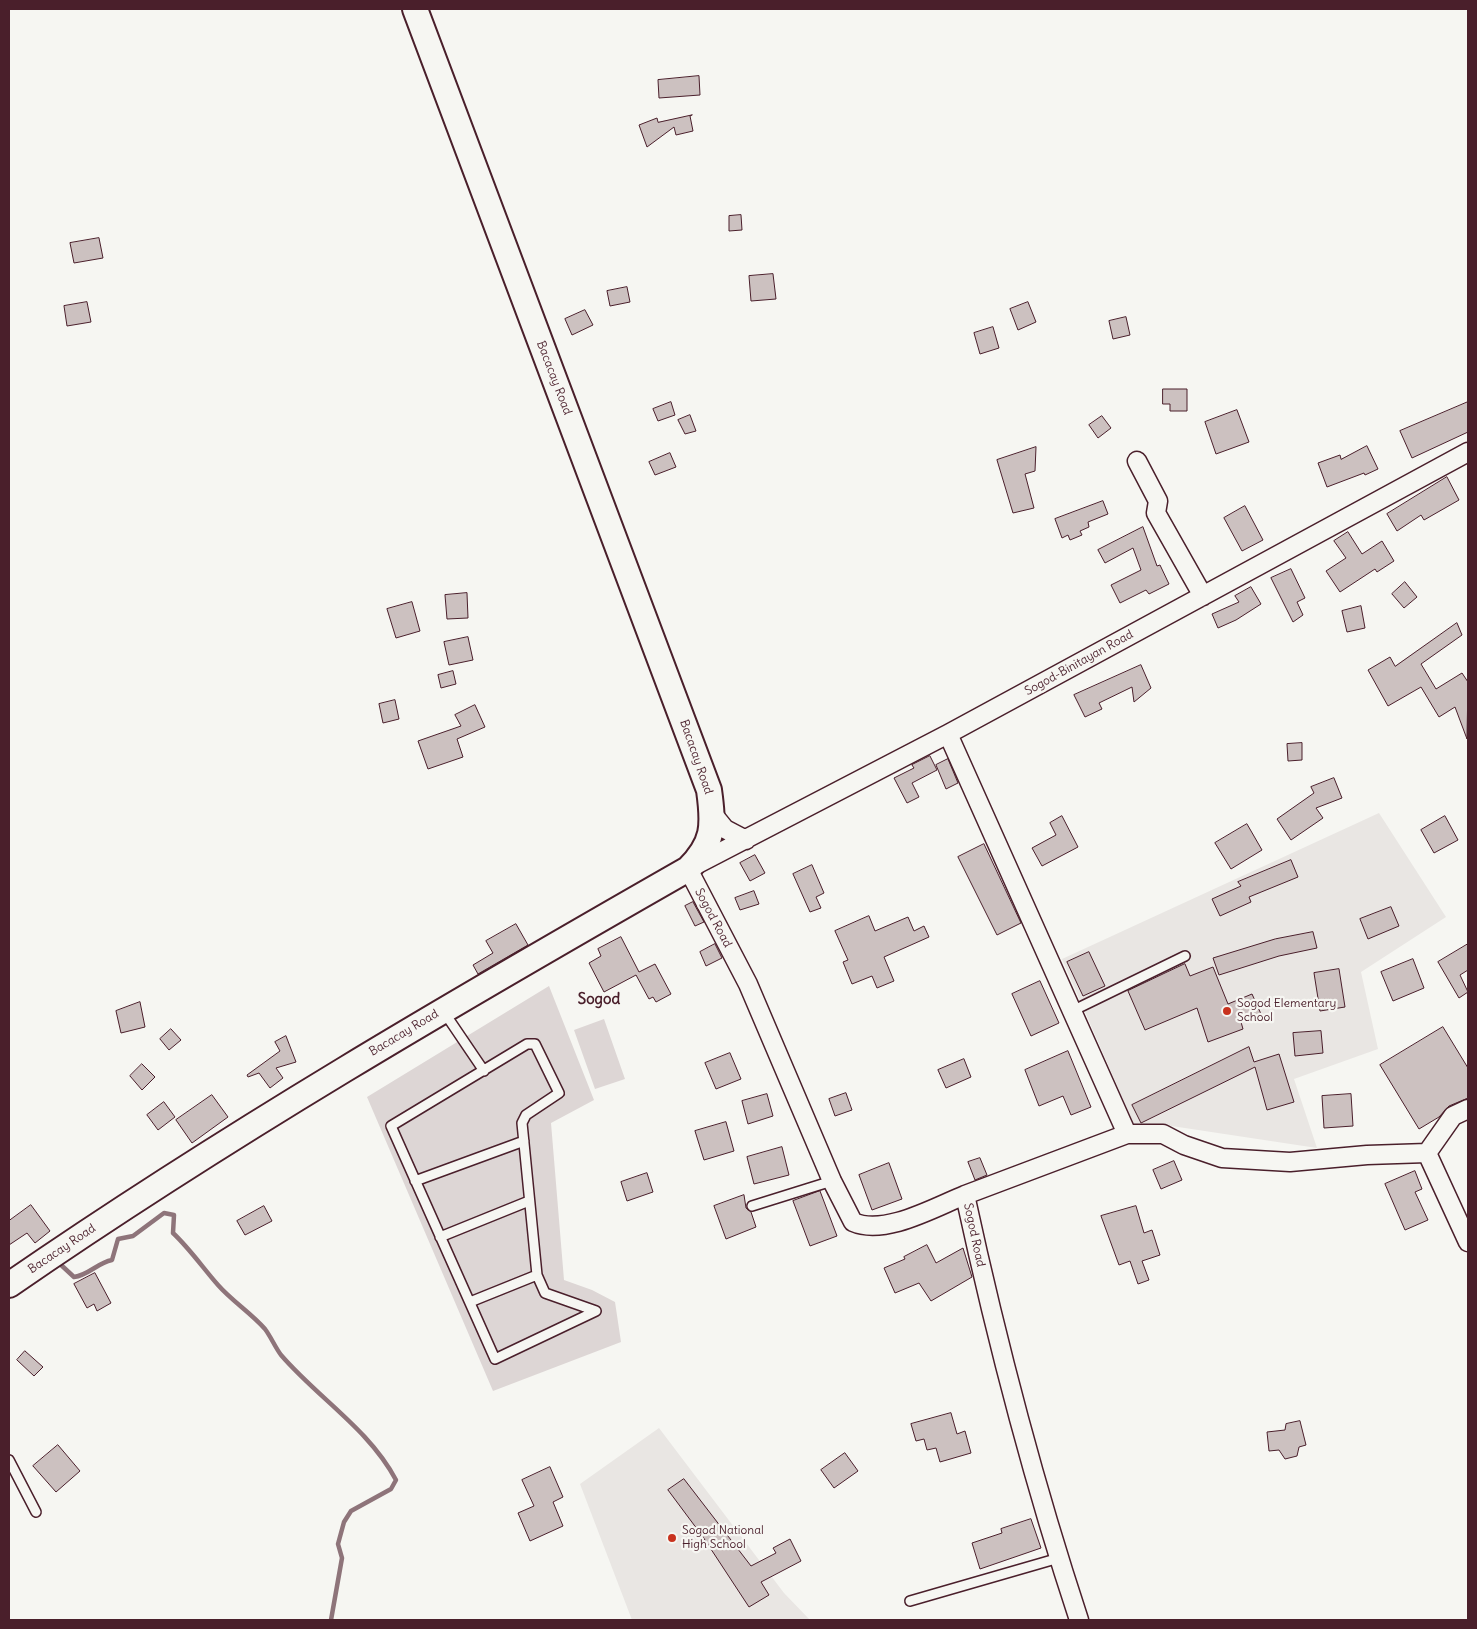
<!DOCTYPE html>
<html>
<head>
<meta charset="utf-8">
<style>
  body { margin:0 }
  #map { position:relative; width:1477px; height:1629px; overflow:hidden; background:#f6f6f2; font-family:Delius,sans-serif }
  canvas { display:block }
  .frame { position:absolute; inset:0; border:10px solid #4a1f2b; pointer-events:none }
</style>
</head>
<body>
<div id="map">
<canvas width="1477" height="1629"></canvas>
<div class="frame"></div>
</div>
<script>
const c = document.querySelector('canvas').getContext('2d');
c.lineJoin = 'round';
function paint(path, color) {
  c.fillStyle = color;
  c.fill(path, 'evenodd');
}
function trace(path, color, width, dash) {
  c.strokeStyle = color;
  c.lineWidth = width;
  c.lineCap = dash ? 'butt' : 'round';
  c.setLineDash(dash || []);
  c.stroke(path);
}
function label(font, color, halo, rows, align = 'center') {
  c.font = font + ' Delius,sans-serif';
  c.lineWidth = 4.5;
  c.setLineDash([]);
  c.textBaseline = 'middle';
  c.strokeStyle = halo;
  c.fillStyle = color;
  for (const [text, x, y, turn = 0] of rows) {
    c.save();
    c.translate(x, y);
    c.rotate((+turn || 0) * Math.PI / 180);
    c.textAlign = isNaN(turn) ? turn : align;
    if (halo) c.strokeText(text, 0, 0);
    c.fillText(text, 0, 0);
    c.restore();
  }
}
paint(new Path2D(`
  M1379,813l67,104 -85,55 17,77 -84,30 23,69 -152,-23 -29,4 -74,-170z
  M659,1428l125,165 26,27h-178l-52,-136z`), '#e9e6e3');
paint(new Path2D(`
  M549,986l45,114 -43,23 13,157 28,10 23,12 6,40 -128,49 -126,-294z
  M604,1019l21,60 -30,10 -21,-59z`), '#ddd6d5');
trace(new Path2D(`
  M60,1264l14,13c15,-2 23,-14 38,-17l6,-21 15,-3 31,-23 10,2 -1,18c17,16 30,35 45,52 14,16 33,28 47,44 6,8 10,18 16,26 37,43 88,74 115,125l-5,9 -40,22 -7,11 -6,22 4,14 -11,62`), '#8e747a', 4.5);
const building = new Path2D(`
  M699,76l1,19 -41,3 -1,-18z
  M692,115l-2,1 3,15 -17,4 -2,-8 -27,20 -8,-22 18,-7 1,4z
  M741,215l1,15 -13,1v-15z
  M99,238l4,20 -29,5 -4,-20z
  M773,274l3,25 -25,2 -2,-25z
  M627,287l3,15 -20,4 -3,-15z
  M87,302l4,20 -24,4 -3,-20z
  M1028,302l8,20 -18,8 -8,-21z
  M585,310l8,15 -21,10 -7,-16z
  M1126,317l4,18 -17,4 -4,-18z
  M993,327l6,21 -19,6 -6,-21z
  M1163,389h24v22h-17v-7h-7z
  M671,402l4,13 -17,6 -5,-12z
  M1468,402v30l-56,26 -12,-27z
  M1237,410l12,32 -33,12 -11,-32z
  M690,415l6,16 -11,3 -7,-14z
  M1102,416l9,12 -13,10 -9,-13z
  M1367,446l11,23 -13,6 -1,-2 -37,14 -9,-24 22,-8 1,4z
  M1036,447l-1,24 -10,3 9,34 -21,5 -16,-53z
  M670,453l6,14 -21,8 -6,-13z
  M1447,477l12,23 -35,20 -3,-5 -24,16 -10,-17z
  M1103,501l5,13 -20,8 1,5 -9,4 2,4 -12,5 -2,-5 -6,3 -7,-19z
  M1245,506l18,34 -21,11 -18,-33z
  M1143,527l14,39 3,-1 9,19 -20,10 -3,-4 -26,13 -9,-18 30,-15 -8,-22 -28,15 -7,-13z
  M1348,532l14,22 20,-13 12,20 -17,11 -2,-3 -35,23 -14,-21 20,-13 -12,-17z
  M1291,569l14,29 -8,4 6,13 -10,7 -22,-44z
  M1405,582l12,15 -13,11 -12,-14z
  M1251,587l10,17 -25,16 -18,8 -6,-14 27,-12 -4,-6z
  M467,593l1,25 -21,1 -2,-24z
  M412,602l8,29 -24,7 -9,-29z
  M1361,606l4,22 -18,4 -5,-21z
  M1457,623l5,12 -41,29 15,25 26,-16 6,9 -1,57 -12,-32 -16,10 -18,-30 -33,19 -20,-36 22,-13 5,9z
  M468,637l5,23 -24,5 -5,-23z
  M1141,665l10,23 -17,14 -2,-15 -33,16 3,6 -17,8 -11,-22z
  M453,671l3,13 -15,4 -3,-13z
  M395,700l4,19 -16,4 -4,-19z
  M475,705l10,22 -28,12 6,18 -35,12 -10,-28 43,-15 -6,-11z
  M1302,743v17l-14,1 -1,-17z
  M930,756l7,14 -25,13 7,14 -12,6 -13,-25 20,-10 -2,-3z
  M948,759l10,24 -12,6 -10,-24z
  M1334,778l8,20 -26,10 7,10 -32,22 -14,-21 37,-26 -3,-6z
  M1062,816l16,31 -36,19 -10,-18 24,-13 -6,-12z
  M1445,816l13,24 -24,13 -13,-23z
  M1247,824l15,26 -31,19 -16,-26z
  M984,844l37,79 -24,12 -39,-78z
  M755,855l10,18 -15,8 -10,-18z
  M1291,860l7,17 -49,20 2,5 -31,14 -8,-17 29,-13 -3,-4z
  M812,865l12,28 -8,4 5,11 -11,4 -17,-38z
  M754,891l5,13 -19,6 -5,-12z
  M693,902l11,20 -9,4 -10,-20z
  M1391,907l8,19 -31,13 -8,-20z
  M869,916l6,15 33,-14 6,14 10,-5 5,11 -45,20 10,24 -17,7 -5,-12 -20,8 -9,-22 5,-2 -13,-29z
  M516,924l12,21 -50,29 -5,-9 20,-12 -7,-12z
  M1313,932l4,16 -38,8 -60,19 -6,-17 62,-19z
  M621,937l18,35 16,-8 16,30 -15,8 -3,-5 -4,2 -13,-24 -32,17 -15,-29 12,-7 -3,-7z
  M715,944l7,14 -16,8 -6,-14z
  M1468,944v26l-8,5 8,17 -9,6 -21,-36z
  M1089,952l16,34 -22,10 -16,-34z
  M1413,959l11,29 -31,13 -12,-29z
  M1185,964l5,12 23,-9 15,37 24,-10 9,20 -20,8 2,7 -35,13 -11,-34 -52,22 -17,-39z
  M1339,969l6,38 -25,4 -6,-38z
  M1040,981l19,42 -28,13 -19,-42z
  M140,1002l5,25 -24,6 -5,-22z
  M1443,1027l25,41v30l-19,8 -10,11 -20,12 -39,-64z
  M171,1029l10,11 -12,10 -9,-11z
  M1321,1031l2,22 -28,3 -2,-23z
  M286,1036l10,26 -20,6 7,10 -13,10 -11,-15 -11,4 -1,-2 33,-24 -5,-9z
  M1249,1047l5,15 25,-8 15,48 -27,8 -12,-43 -114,56 -9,-18z
  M1068,1051l23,56 -20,8 -8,-19 -24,10 -14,-36z
  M730,1053l11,26 -25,10 -11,-26z
  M964,1059l7,18 -25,11 -8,-18z
  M142,1064l13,13 -13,13 -12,-14z
  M846,1093l6,17 -17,6 -6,-17z
  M767,1094l6,22 -25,8 -6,-23z
  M1351,1094l2,32 -29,2 -2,-32z
  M212,1095l16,22 -36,26 -16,-23z
  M164,1102l11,15 -17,13 -11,-15z
  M726,1122l8,29 -30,9 -9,-29z
  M782,1147l7,28 -35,9 -7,-27z
  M980,1158l7,17 -12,5 -7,-18z
  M1174,1161l8,19 -21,9 -8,-19z
  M889,1163l13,36 -30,11 -13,-35z
  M1415,1171l7,18 -7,3 13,28 -23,10 -20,-46z
  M647,1173l6,19 -26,9 -6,-19z
  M820,1191l17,45 -27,10 -17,-45z
  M744,1195l2,13 5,4 5,15 -30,12 -12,-33z
  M31,1205l19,26 -15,12 -8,-10 -18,12v-24z
  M264,1206l8,15 -27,14 -8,-14z
  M1136,1206l8,27 8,-3 8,25 -18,6 7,19 -11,4 -8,-23 -11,4 -18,-49z
  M927,1245l9,18 27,-15 9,29 -41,24 -12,-18 -24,10 -11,-25 21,-9 -1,-2z
  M95,1273l16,30 -14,8 -3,-7 -7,4 -13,-24z
  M25,1351l18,16 -9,9 -17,-16z
  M951,1413l6,21 8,-3 6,22 -31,9 -4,-14 -9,2 -3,-11 -8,2 -5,-17z
  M1300,1421l6,24 -7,2 -2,9 -12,3 -6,-9 -10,1 -2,-19 18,-2 1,-6z
  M58,1445l22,26 -24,21 -23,-26z
  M845,1453l13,18 -24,17 -13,-18z
  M550,1467l13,30 -10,5 10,24 -33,15 -12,-28 16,-7 -12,-26z
  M684,1479l67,87 25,-13 -3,-5 17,-9 11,22 -40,21 8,13 -20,12 -46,-70 -35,-47z
  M1031,1519l10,29 -61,21 -8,-26 30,-10 -1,-4z`);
paint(building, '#ccc1c0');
trace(building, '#4a1f2b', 1);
const service = new Path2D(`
  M1072,1011l113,-55
  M444,1012l40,59
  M527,1044h8l24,49 -33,22 -4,8 15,152 8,18 51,18 -101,48 -104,-233z
  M415,1181l109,-40
  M752,1206l80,-25
  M440,1237l89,-36
  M470,1302l67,-27
  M9,1460l27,52
  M910,1601l149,-43`);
const minor = new Path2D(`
  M1137,461l21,40 -2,12 47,83
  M948,734l179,400
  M712,813l13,16 21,11
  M1427,1153l26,-37 15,-7
  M965,1195l162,-61h36l21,11 38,13 68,4 77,-7 60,-2 41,89
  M1079,1620c-46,-139 -83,-282 -114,-425 -30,12 -80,41 -112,27l-21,-41 -84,-197 -60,-115 260,-135 520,-282`);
const secondary = new Path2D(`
  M9,1285c219,-151 448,-284 679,-416 26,-26 26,-43 21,-79l-294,-781`);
trace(service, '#4a1f2b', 12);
trace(minor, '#4a1f2b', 21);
trace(secondary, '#4a1f2b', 28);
trace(service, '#f6f6f2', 9);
trace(minor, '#f6f6f2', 18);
trace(secondary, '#f6f6f2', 24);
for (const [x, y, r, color] of [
  [1227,1011,5,"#c8321e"],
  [672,1538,5,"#c8321e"]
]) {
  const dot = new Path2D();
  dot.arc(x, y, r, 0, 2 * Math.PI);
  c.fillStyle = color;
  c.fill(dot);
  trace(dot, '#f6f6f2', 2);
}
label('12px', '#4a1f2b', '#f6f6f2', [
  ["Bacacay Road",554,378,69],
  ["Sogod-Binitayan Road",1079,663,-29],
  ["Bacacay Road",696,757,71],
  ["Sogod Road",713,918,62],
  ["Bacacay Road",404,1033,-31],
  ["Sogod Road",974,1235,78],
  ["Bacacay Road",62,1249,-34]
]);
label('12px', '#4a1f2b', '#f6f6f2', [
  ["Sogod Elementary",1237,1004],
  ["School",1237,1018],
  ["Sogod National",682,1531],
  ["High School",682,1545]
], 'left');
label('bold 15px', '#4a1f2b', '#f6f6f2', [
  ["Sogod",599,1000]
]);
</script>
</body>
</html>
